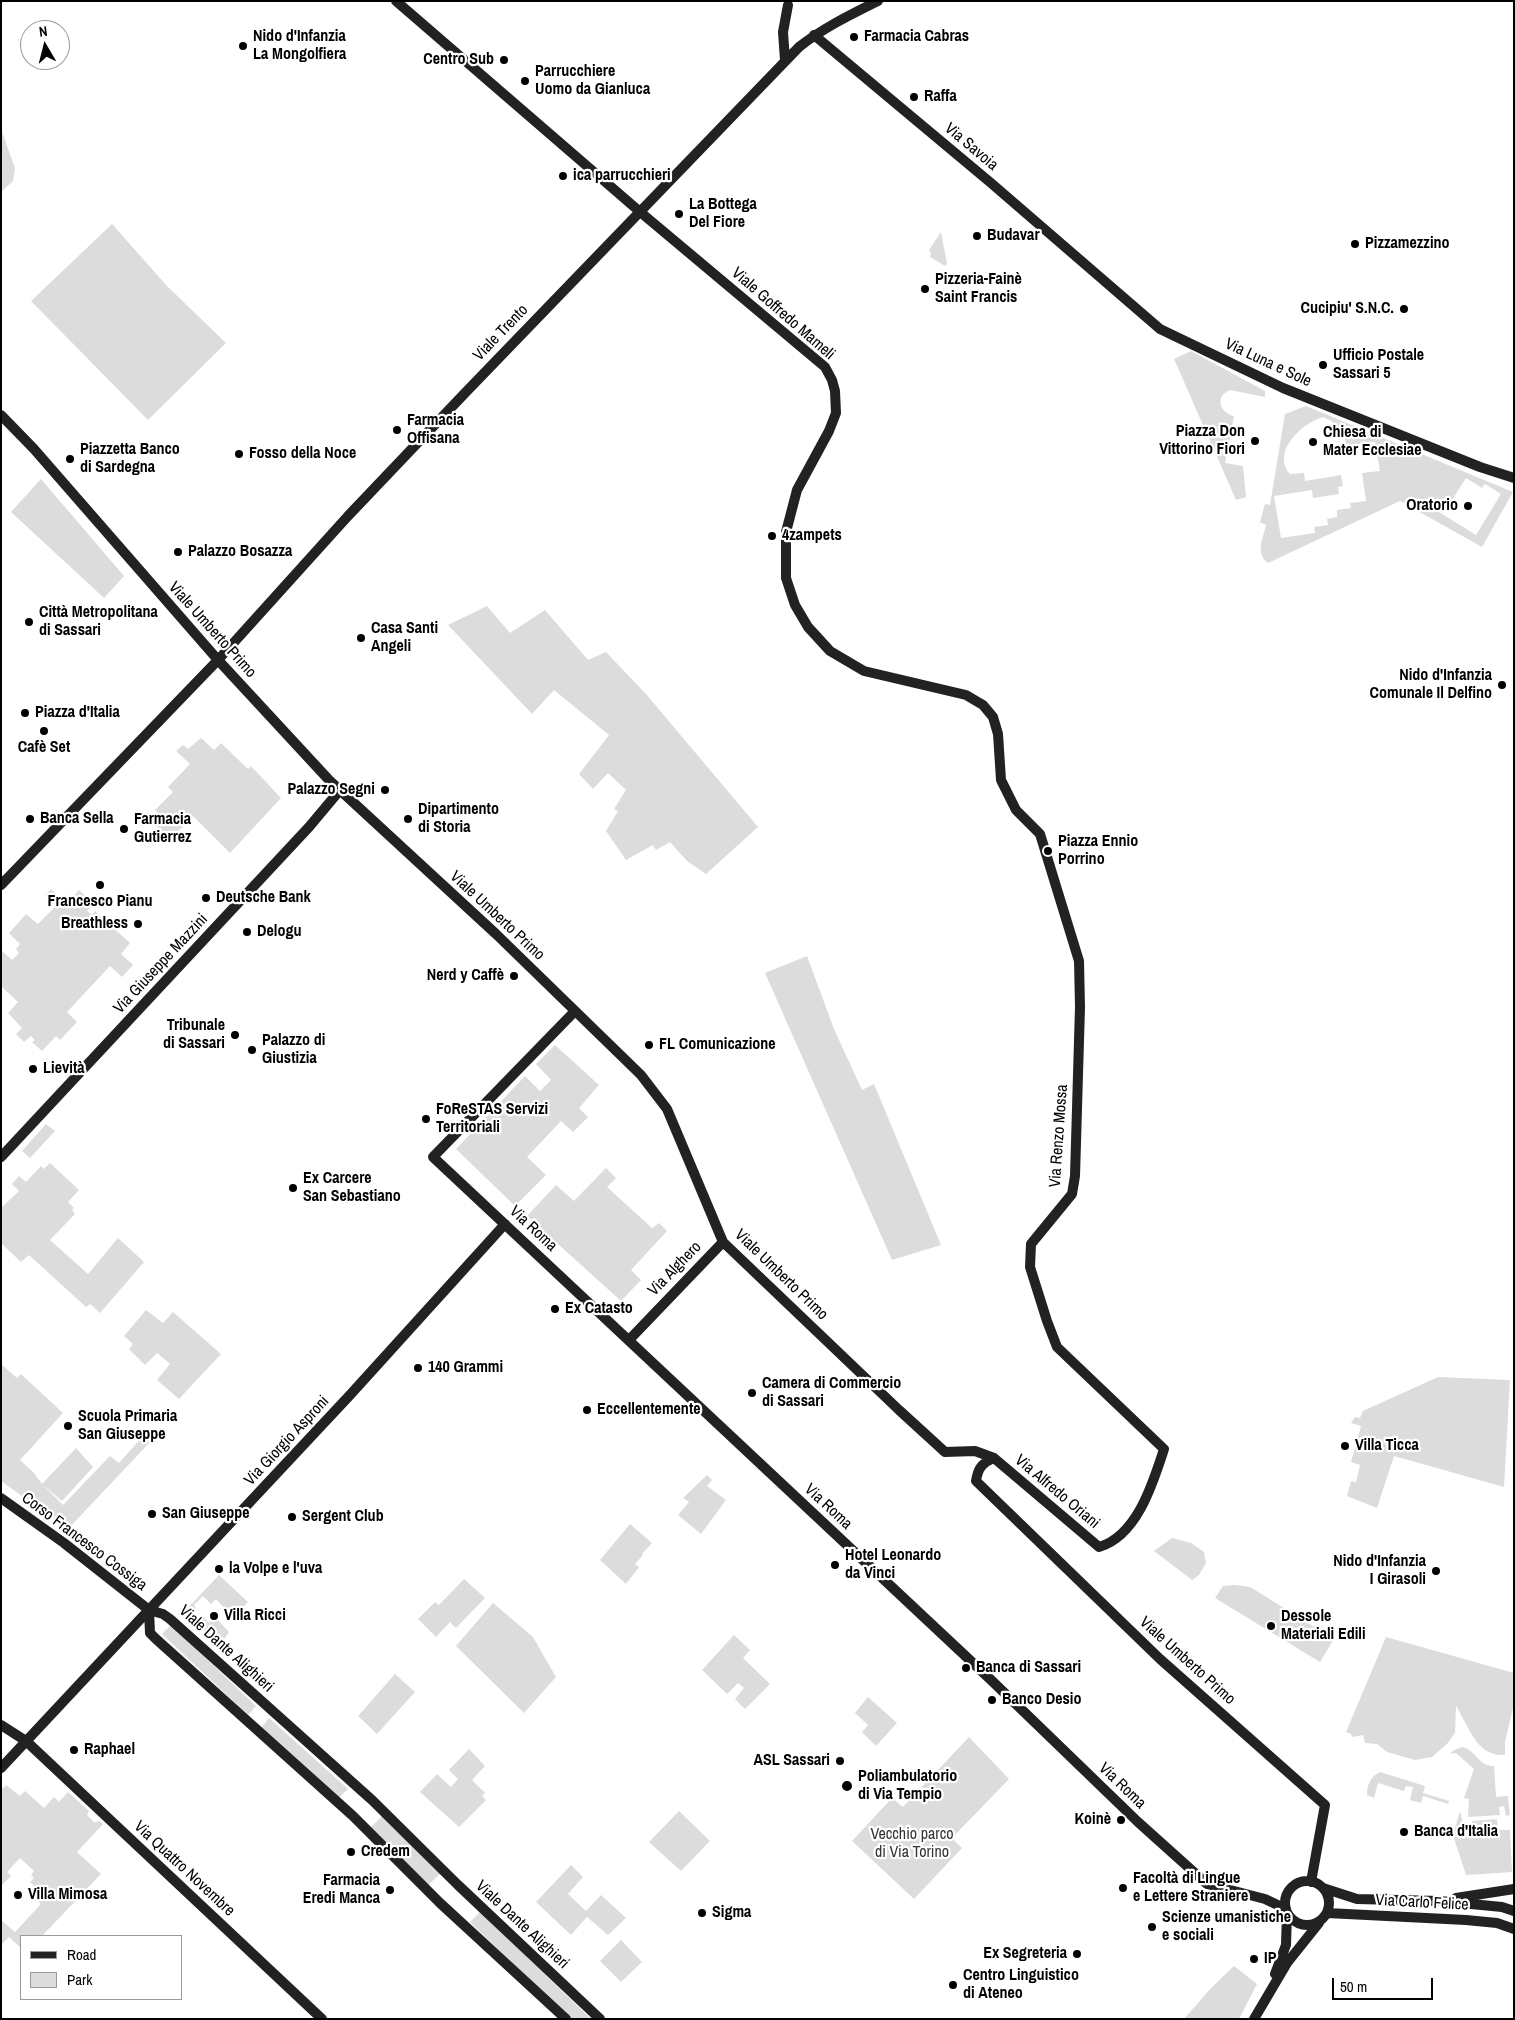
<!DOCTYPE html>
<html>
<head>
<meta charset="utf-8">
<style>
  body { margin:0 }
  #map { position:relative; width:1515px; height:2020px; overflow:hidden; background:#fff; font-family:"Archivo Narrow",sans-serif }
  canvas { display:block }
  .frame { position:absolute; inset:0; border:2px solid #000; pointer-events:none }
  .legend { position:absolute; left:20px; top:1935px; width:162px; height:65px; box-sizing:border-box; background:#fff; border:1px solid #999; margin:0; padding:6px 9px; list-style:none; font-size:15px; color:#000 }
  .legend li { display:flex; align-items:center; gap:10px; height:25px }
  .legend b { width:25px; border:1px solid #999 }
  .north { position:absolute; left:20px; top:20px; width:50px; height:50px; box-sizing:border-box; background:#fff; border:1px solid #999; border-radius:50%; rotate:352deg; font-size:14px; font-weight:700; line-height:20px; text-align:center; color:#000 }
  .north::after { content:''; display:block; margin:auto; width:18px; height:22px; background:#000; clip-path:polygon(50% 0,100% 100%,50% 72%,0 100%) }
  .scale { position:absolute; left:1332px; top:1978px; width:101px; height:22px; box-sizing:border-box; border:2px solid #000; border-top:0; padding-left:6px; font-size:15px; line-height:18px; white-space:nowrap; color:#000; -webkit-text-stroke:4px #fff; paint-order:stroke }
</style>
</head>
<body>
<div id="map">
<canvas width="1515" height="2020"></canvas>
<div class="frame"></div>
<ul class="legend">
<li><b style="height:6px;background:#222"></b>Road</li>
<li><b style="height:14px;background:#dcdcdc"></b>Park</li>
</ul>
<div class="north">N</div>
<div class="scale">50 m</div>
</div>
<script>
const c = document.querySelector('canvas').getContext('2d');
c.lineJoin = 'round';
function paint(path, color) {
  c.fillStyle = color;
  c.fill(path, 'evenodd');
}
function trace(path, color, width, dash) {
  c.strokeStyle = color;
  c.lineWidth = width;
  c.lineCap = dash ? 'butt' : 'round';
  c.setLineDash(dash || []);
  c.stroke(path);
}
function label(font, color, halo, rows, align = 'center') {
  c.font = font + ' "Archivo Narrow",sans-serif';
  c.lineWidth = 4.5;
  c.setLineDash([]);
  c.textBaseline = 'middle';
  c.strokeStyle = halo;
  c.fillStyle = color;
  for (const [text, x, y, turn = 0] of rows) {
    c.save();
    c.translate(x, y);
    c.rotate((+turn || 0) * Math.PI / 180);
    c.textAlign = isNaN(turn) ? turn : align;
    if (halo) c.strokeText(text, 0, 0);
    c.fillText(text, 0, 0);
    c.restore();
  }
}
paint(new Path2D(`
  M1,129l14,39 -2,13 -12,11z
  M112,224l55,62 59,57 -78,77 -117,-119z
  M941,232l6,32 -2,2 -15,-9 1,-4 -2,-3z
  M1191,351l74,40v6l-35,-7c-16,7 -10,23 4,26l-9,47 18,3 3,31 -10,3 -62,-141z
  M1306,406l207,86 -31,55 -82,-46 -132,62c-13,-9 -5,-25 -2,-38l-6,-3 5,-18 5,1 15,-91zM1323,417l9,4 3,14 5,-1 5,5 2,16 10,-2 -1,-9 19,-2 5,29 -18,2 4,28 -16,2 1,5 -14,2v7l-10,2 1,6 -14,2 1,6 -34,5 -7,-42 38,-6 1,8 26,-4 -1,-7 5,-1 -2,-11 -36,6 -1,-8 -14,1c-19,-22 12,-51 33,-57zM1466,478l16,10 3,-4 16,10 -25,41 -37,-23 9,-14 4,2z
  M41,479l83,97 -20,22 -93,-86z
  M487,606l23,27 35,-23 43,50 18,-8 40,42 112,133 -52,47 -19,-13 -17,-19 -14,8 -3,-5 -27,15 -20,-29 12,-20 -4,-2 12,-19 -18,-17 -15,16 -14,-15 30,-39 -55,-45 -22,24 -84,-89z
  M201,738l13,12 7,-7 27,26 3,-3 30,32 -51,55 -37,-37 -24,25 -12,-14 2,-3 -5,-5 5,-5 -4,-4 18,-18 -5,-5 22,-23 -14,-13 7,-6 5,4z
  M51,889l12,11 6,-6 4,3 6,-7 15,14 -7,7 5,4 3,-4 35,32 -9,11 12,11 -11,12 -12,-11 -43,46 10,10 -17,18 -4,-4 -14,15 -10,-9 3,-2 -4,-4 -7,6 -8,-8 6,-6 -14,-15 10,-11 -17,-16v-36l11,10 7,-7 -3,-4 4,-5 -11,-11 17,-19 12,10 18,-18 -11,-11z
  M807,956l27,73 28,61 12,-6 67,161 -49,15 -127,-287z
  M555,1045l44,40 -20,23 9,9 -15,15 -12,-11 -34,36 19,18 -31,31 -59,-57 69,-73 15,15 11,-11 -15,-16z
  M46,1124l9,7 -25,27 -8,-7z
  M50,1163l29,27 -11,12 6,6 -2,2 3,4 -25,26 38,34 30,-36 26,24 -44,51 -10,-9 -4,3 -57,-52 -8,7 -20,-19v-35l18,-17 -7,-7 7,-8 7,6 15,-16 3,3z
  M606,1168l10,10 -9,9 45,41 7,-5 8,8 -36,39 10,10 -20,21 -94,-85 29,-31 18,16z
  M146,1310l17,13 10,-11 48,42 -42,45 -22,-19 13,-16 -13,-11 -12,12 -16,-16 4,-5 -9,-8z
  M1,1364l16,14 4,-4 42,39 -43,47 14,13 8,11 34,-36 17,19 -31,34 -19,-16 20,20 47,-49 9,7 25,-28 7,6 -83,88 -67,-48z
  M1438,1377l72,3 -6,107 -110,-31 -17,52 -30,-12 4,-15 5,1 4,-17 -9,-3 10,-36 -10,-3 4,-6 5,1 3,-7z
  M707,1475l5,5 -5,6 19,14 -25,34 -23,-19 11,-13 -6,-4z
  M630,1524l22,19 -10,11 1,1 -8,9 4,3 -13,17 -26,-24z
  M1172,1538l19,5 13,9 2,11 -7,12 -7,5 -38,-29z
  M219,1575l29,27 -13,13 -7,-7 -2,2 -10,-11 -5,5 -8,-8 -9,9 2,3 -6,5 9,10 5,-5 5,5 6,-6 14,15 -9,13 -36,-33z
  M464,1579l21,19 -29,30 -6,-6 -14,15 -18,-18 17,-17 4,3z
  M1235,1585l15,2 84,52 -14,23 -105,-64 8,-12z
  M493,1603l40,34 23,40 -32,36 -68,-67z
  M171,1625l85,81 -8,9 -86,-81z
  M734,1635l16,15 -7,8 27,26 -25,25 -10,-10 9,-11 -6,-5 -11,11 -25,-24z
  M1386,1637l128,36v31l-9,38v13c-29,2 -36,-29 -49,-49l-1,27 -8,11 -15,13 -17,3 -28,-8 -10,-8 -12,-1 -2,-8 -11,2 -1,-3 -5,-2z
  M395,1674l20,18 -38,42 -19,-18z
  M868,1697l29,26 -21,23 -14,-14 6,-7 -13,-12z
  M269,1718l79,71 -10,10 -78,-70z
  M969,1737l40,42 -57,59 10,10 -48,51 -62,-58 40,-43 11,9z
  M1462,1747c14,2 16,20 32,19l2,31 12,-1 2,19 -4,1 -2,-10 -5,1 1,8 -32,2 1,-18 -5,-1 10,-29 -18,-16 -6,1 4,-4z
  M469,1749l16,17 -13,14 13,13 -3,3 4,4 -27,27 -39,-35 17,-18 14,13 7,-8 -9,-9z
  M1380,1772l45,14 -2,7 26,8 -1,3 -25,-8 -2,7 -11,-3 3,-13 -7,-1 -2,5 -26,-8 -4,15 -7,-3c0,-10 3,-18 13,-23z
  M6,1785l14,11 5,-5 19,17 10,-11 5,5 9,-10 21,19 -2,4 7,7 6,-1 3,3 -26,28 24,22 -59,62h-21v12l-12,-11 -8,8v-25l14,12 26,-28 -7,-7 3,-3 -5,-5 3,-2 -5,-5 4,-4 -3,-3 3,-4 -14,-13 -13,14 4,4 -10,10v-96z
  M679,1811l31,30 -29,30 -32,-29z
  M1460,1811l5,22 8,-1 -1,-11 25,-2 1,11h12l2,42 -46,3 -13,-40z
  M382,1816l58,58 -12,11 -57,-58z
  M571,1865l12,12 -15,17 18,17 15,-16 25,23 -18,17 -21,-18 -16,18 -35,-33z
  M480,1912l111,107h-21l-100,-97z
  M621,1940l21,22 -21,20 -21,-21z
  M1234,1966l23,18 -18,35h-55l27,-31z`), '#dcdcdc');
trace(new Path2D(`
  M814,35l177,148 169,146 123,59 197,79 34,11
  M785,60l-2,-28 5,-27
  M1,415l33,34 184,211 111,120 167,154 145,141 26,34 56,133 176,168 46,42 30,-1 19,7 105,89c38,-11 54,-64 65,-98l-107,-102 -10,-26 -17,-54 1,-23 41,-50 3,-18 5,-169 -1,-46 -39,-127 -24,-24 -15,-30 -3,-46 -5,-17 -10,-12 -17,-10 -102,-24 -34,-20 -22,-24 -13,-22 -9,-27v-46l11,-42 32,-59 7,-18 -1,-22 -3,-11 -7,-13 -186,-156 -243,-210
  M1,885l217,-225 130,-144 117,-123 334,-346c24,-19 51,-32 79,-46
  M575,1011l-142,146 557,522 148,143 69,62 58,15 21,10
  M1,1157l308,-330 31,-37
  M629,1340l94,-98
  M994,1458c-12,5 -16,10 -18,23l184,178 165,146 -14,77
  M1,1498l63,45 85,67 14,4 7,5 202,181 86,85 142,134
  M149,1610l1,23 6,6 197,177 87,87 126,116
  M1,1725l25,16 296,278
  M1,1768l349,-373 155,-171
  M1285 1903a22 22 0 1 1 44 0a22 22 0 1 1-44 0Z
  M1323,1888l34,11 83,2 62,6 12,4
  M1456,1898l58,-9
  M1327,1913l139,7 31,3 17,6
  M1275,1974l11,-29 1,-32
  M1254,2019l33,-56 32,-40`), '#222', 10);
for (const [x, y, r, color] of [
  [854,37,5,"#000"],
  [243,46,5,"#000"],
  [504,60,5,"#000"],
  [525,81,5,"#000"],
  [914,97,5,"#000"],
  [563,176,5,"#000"],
  [679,214,5,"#000"],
  [977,236,5,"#000"],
  [1355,244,5,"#000"],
  [925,289,5,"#000"],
  [1404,309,5,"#000"],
  [1323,365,5,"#000"],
  [397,430,5,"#000"],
  [1255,441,5,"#000"],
  [1313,442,5,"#000"],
  [239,454,5,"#000"],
  [70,459,5,"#000"],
  [1468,506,5,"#000"],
  [772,536,5,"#000"],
  [178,552,5,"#000"],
  [29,622,5,"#000"],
  [361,638,5,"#000"],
  [1502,685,5,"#000"],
  [25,713,5,"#000"],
  [44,731,5,"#000"],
  [385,790,5,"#000"],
  [30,819,5,"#000"],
  [408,819,5,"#000"],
  [124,829,5,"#000"],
  [1048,851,5,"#000"],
  [100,885,5,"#000"],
  [206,898,5,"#000"],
  [138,924,5,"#000"],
  [247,932,5,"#000"],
  [514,976,5,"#000"],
  [235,1035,5,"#000"],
  [649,1045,5,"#000"],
  [252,1050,5,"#000"],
  [33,1069,5,"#000"],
  [426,1119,5,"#000"],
  [293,1188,5,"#000"],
  [555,1309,5,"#000"],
  [418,1368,5,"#000"],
  [752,1393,5,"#000"],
  [587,1410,5,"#000"],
  [68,1426,5,"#000"],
  [1345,1446,5,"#000"],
  [152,1514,5,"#000"],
  [292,1517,5,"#000"],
  [835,1565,5,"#000"],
  [219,1569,5,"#000"],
  [1436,1571,5,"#000"],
  [214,1616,5,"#000"],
  [1271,1626,5,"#000"],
  [966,1668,5,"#000"],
  [992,1700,5,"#000"],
  [74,1750,5,"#000"],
  [840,1761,5,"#000"],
  [847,1786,6,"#000"],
  [1121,1820,5,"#000"],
  [1404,1832,5,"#000"],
  [351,1852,5,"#000"],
  [1123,1888,5,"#000"],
  [390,1890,5,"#000"],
  [18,1895,5,"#000"],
  [702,1913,5,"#000"],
  [1152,1927,5,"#000"],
  [1077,1954,5,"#000"],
  [1254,1959,5,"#000"],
  [953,1985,5,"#000"]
]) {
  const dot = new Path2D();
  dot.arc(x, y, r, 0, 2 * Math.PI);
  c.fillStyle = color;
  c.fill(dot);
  trace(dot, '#fff', 2);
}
label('bold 16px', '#000', '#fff', [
  ["Nido d'Infanzia",253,37],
  ["La Mongolfiera",253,55],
  ["Farmacia Cabras",864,37],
  ["Centro Sub",494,60,"right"],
  ["Parrucchiere",535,72],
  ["Uomo da Gianluca",535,90],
  ["Raffa",924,97],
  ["ica parrucchieri",573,176],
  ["La Bottega",689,205],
  ["Del Fiore",689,223],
  ["Budavar",987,236],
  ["Pizzamezzino",1365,244],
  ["Pizzeria-Fainè",935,280],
  ["Saint Francis",935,298],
  ["Cucipiu' S.N.C.",1394,309,"right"],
  ["Ufficio Postale",1333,356],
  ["Sassari 5",1333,374],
  ["Farmacia",407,421],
  ["Offisana",407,439],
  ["Piazza Don",1245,432,"right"],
  ["Vittorino Fiori",1245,450,"right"],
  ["Chiesa di",1323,433],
  ["Mater Ecclesiae",1323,451],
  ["Piazzetta Banco",80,450],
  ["di Sardegna",80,468],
  ["Fosso della Noce",249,454],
  ["Oratorio",1458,506,"right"],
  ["4zampets",782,536],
  ["Palazzo Bosazza",188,552],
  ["Città Metropolitana",39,613],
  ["di Sassari",39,631],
  ["Casa Santi",371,629],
  ["Angeli",371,647],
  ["Nido d'Infanzia",1492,676,"right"],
  ["Comunale Il Delfino",1492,694,"right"],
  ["Piazza d'Italia",35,713],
  ["Cafè Set",44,748,"center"],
  ["Palazzo Segni",375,790,"right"],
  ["Dipartimento",418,810],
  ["di Storia",418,828],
  ["Banca Sella",40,819],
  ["Farmacia",134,820],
  ["Gutierrez",134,838],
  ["Piazza Ennio",1058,842],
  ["Porrino",1058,860],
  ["Deutsche Bank",216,898],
  ["Francesco Pianu",100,902,"center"],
  ["Breathless",128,924,"right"],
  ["Delogu",257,932],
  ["Nerd y Caffè",504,976,"right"],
  ["Tribunale",225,1026,"right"],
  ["di Sassari",225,1044,"right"],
  ["Palazzo di",262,1041],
  ["Giustizia",262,1059],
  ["FL Comunicazione",659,1045],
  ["Lievità",43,1069],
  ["FoReSTAS Servizi",436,1110],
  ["Territoriali",436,1128],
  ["Ex Carcere",303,1179],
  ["San Sebastiano",303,1197],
  ["Ex Catasto",565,1309],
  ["140 Grammi",428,1368],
  ["Camera di Commercio",762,1384],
  ["di Sassari",762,1402],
  ["Eccellentemente",597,1410],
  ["Scuola Primaria",78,1417],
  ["San Giuseppe",78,1435],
  ["Villa Ticca",1355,1446],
  ["San Giuseppe",162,1514],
  ["Sergent Club",302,1517],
  ["Hotel Leonardo",845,1556],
  ["da Vinci",845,1574],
  ["Nido d'Infanzia",1426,1562,"right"],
  ["I Girasoli",1426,1580,"right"],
  ["la Volpe e l'uva",229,1569],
  ["Villa Ricci",224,1616],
  ["Dessole",1281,1617],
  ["Materiali Edili",1281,1635],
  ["Banca di Sassari",976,1668],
  ["Banco Desio",1002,1700],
  ["Raphael",84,1750],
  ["ASL Sassari",830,1761,"right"],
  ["Poliambulatorio",858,1777],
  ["di Via Tempio",858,1795],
  ["Koinè",1111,1820,"right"],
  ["Banca d'Italia",1414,1832],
  ["Credem",361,1852],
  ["Facoltà di Lingue",1133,1879],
  ["e Lettere Straniere",1133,1897],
  ["Farmacia",380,1881,"right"],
  ["Eredi Manca",380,1899,"right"],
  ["Villa Mimosa",28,1895],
  ["Sigma",712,1913],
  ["Scienze umanistiche",1162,1918],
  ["e sociali",1162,1936],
  ["Ex Segreteria",1067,1954,"right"],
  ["IP",1264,1959],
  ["Centro Linguistico",963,1976],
  ["di Ateneo",963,1994]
], 'left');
label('16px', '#000', '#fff', [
  ["Via Savoia",971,147,40],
  ["Viale Goffredo Mameli",783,314,41],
  ["Viale Trento",501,333,-46],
  ["Via Luna e Sole",1268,363,25],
  ["Viale Umberto Primo",212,630,48],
  ["Viale Umberto Primo",497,916,43],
  ["Via Giuseppe Mazzini",161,964,-47],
  ["Via Renzo Mossa",1059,1136,-86],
  ["Via Roma",533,1229,43],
  ["Via Alghero",675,1269,-46],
  ["Viale Umberto Primo",781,1275,44],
  ["Via Giorgio Asproni",287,1441,-47],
  ["Via Alfredo Oriani",1057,1492,40],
  ["Via Roma",828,1507,43],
  ["Corso Francesco Cossiga",84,1542,37],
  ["Viale Dante Alighieri",226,1649,42],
  ["Viale Umberto Primo",1187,1661,42],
  ["Via Roma",1122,1786,44],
  ["Via Quattro Novembre",184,1869,43],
  ["Via Carlo Felice",1422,1903,3],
  ["Viale Dante Alighieri",522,1925,43]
]);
label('16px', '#333', '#fff', [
  ["Vecchio parco",912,1835],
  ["di Via Torino",912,1853]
]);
</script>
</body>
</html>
